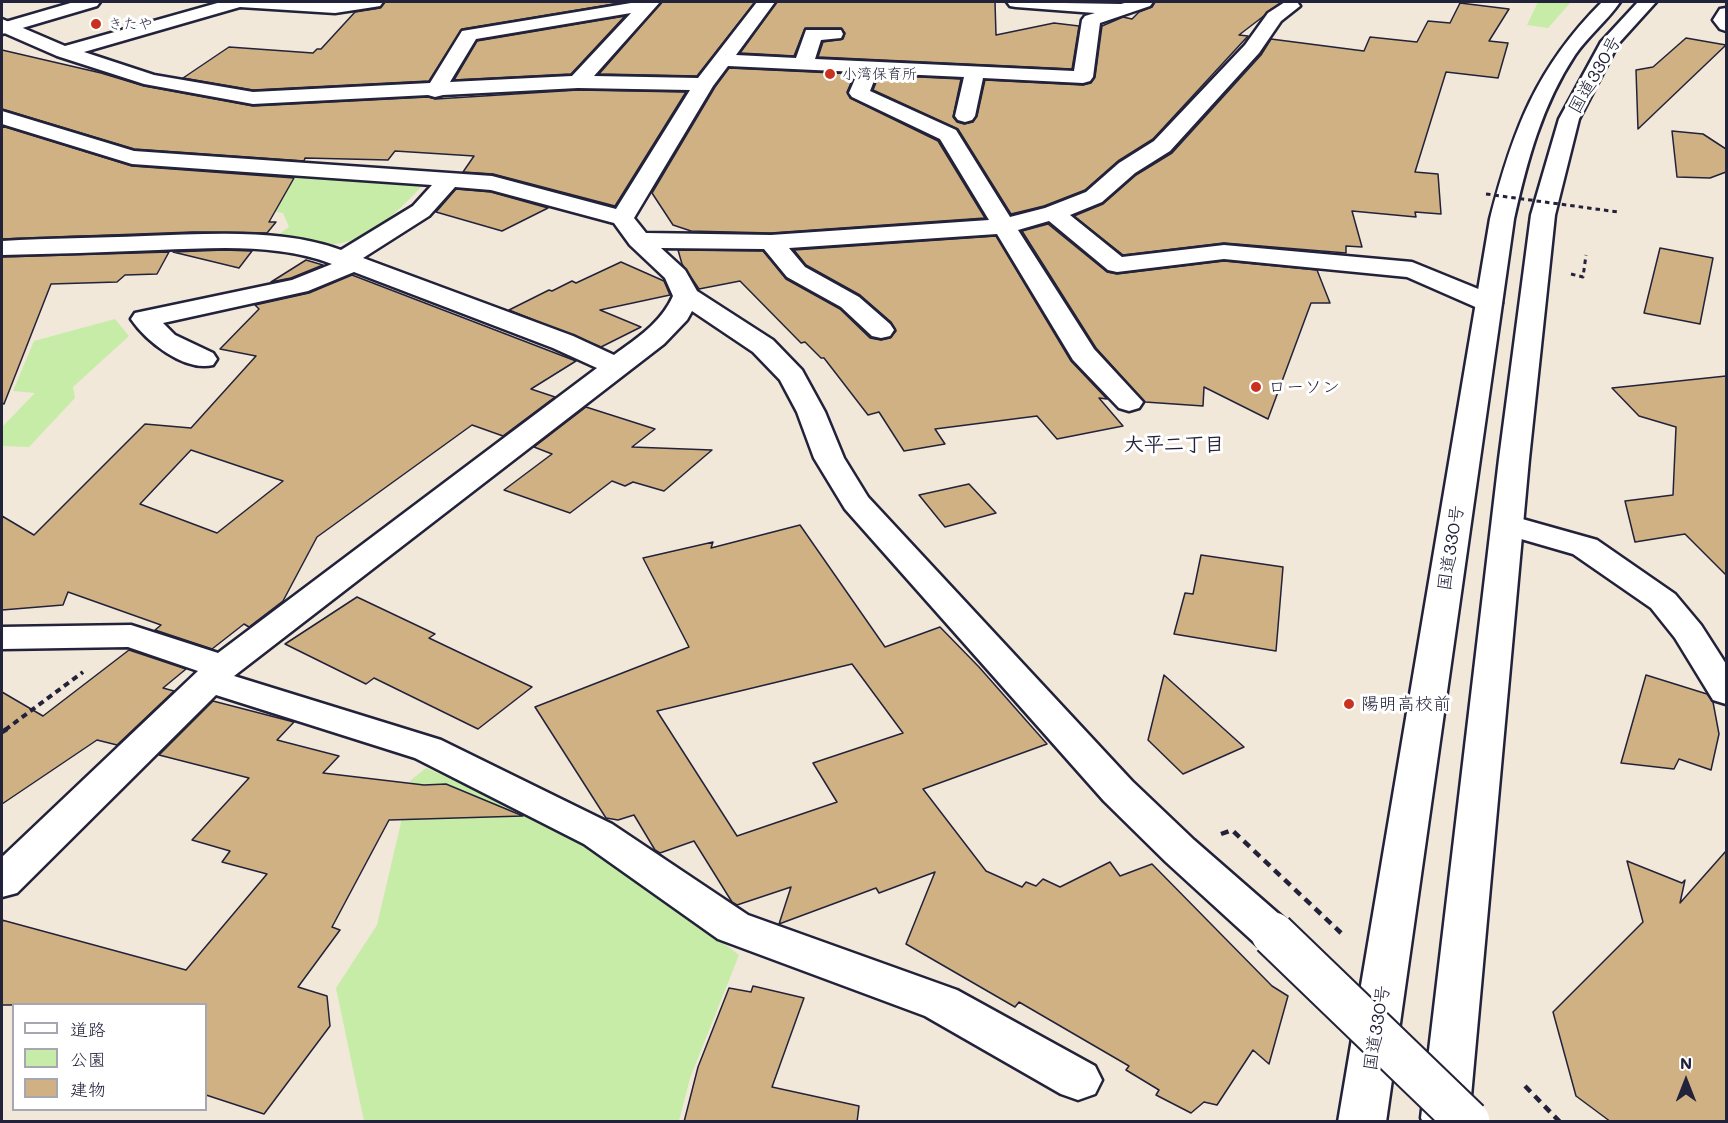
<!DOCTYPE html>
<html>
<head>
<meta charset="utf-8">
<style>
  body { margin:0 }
  #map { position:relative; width:1728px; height:1123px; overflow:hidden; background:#f1e8da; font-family:Mali,"Klee One",sans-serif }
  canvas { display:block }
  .frame { position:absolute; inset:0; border:3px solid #22223b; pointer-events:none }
  .legend { position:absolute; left:12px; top:1003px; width:195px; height:108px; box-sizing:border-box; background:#fff; border:2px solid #a7a7b1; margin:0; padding:8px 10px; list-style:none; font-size:18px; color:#22223b }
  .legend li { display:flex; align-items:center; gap:12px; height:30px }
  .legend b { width:30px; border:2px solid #a7a7b1 }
  .north { position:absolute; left:1656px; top:1051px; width:60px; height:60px; -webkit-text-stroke:4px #fff; paint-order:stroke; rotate:0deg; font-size:16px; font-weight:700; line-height:24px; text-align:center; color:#22223b }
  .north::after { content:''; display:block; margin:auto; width:21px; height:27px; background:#22223b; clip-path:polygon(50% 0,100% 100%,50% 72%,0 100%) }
</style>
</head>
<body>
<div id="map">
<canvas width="1728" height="1123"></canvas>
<div class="frame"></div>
<ul class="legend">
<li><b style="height:8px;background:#fff"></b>道路</li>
<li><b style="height:16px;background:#c6eca7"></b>公園</li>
<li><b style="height:16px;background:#cfb183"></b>建物</li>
</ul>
<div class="north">N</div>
</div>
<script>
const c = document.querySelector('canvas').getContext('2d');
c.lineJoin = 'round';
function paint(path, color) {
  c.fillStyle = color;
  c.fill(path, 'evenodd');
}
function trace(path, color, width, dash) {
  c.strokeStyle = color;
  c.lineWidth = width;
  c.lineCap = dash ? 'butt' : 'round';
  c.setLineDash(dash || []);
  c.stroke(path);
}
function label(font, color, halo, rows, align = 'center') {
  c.font = font + ' Mali,"Klee One",sans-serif';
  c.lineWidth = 6;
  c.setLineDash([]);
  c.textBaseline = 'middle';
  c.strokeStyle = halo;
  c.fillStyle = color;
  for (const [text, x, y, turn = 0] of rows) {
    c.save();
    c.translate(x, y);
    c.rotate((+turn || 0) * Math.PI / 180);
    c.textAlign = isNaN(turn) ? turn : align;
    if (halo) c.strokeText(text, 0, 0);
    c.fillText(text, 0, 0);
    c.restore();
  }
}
paint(new Path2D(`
  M1538,2h33l-23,26 -21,-3z
  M251,174l171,12c-24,25 -51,54 -87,58 -18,2 -42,-5 -60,-7l14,-10 -6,-14 -62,-9z
  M115,319l14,17 -56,51 2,11 -46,49 -27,-1v-19l33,-34 -22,-2 21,-50z
  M426,768l163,73 150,114 -49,123 -11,43h-315l-28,-133 41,-63 34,-145z`), '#c6eca7');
const building = new Path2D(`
  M385,2h241l-164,27 -33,52 -176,9 -70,-12 46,-31 84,6 4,-4h4l34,-37 25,-4z
  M662,2h93l-58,74 -98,-2z
  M777,2h218l1,33 58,-12 25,3 -7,43 -254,-12 5,-15 20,-3 2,-6 -4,-5h-36l-11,28 -54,-3z
  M1155,2h127l-43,33 9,1 -95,103 -35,22 -33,29 -41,16 -33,8 -53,-85 -85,-39 6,-15 82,4 -8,38 4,5 7,2 9,-2 4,-6 8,-36 98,5 8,-2 4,-6 7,-51 21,-9 9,2 7,-7 13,-5z
  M1460,3l49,6 -20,32 19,2 -10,35 -52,-6 -31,100 23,2 3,40 -26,-2 1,5 -64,-6 10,36 -16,-1v7l-122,-10 -101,12 -49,-39 29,-12 33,-29 36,-22 89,-98 10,-16 93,12 6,-14 47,5 11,-21 22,2z
  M625,16l-54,58 -117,6 23,-39z
  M1686,38l40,7 -88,84 -2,-59 17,-3z
  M2,50l99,23 43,13 109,20 175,-9 8,2 142,-9 108,2 -71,114 -122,-32 -30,-2 11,-16 -79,-5 -7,9 -83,-2 -1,3 -170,-12 -132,-40z
  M729,68l126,6 -8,18 3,6 88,43 47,77 -214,15 -82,-2h2l-18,-6 -21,-32 63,-106z
  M2,126l130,40 162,12 -25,44h7l-9,11 -74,-1 -191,7z
  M1672,131l31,3 23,15v23l-16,6 -33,-1z
  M456,189l35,3 57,16 -46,23 -66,-19z
  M1048,224l59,48 10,2 107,-13 93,9 13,33h-19l-43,116 -64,-32 -1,19 -58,-4 -49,-54 -74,-117z
  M996,236l75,125 36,38 -8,-1 24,28 -66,13 -20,-23 -102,13 10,15 -41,7 -25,-39 -11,3 -44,-57h-3l-16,-16 -4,1 -61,-62 -41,8 -17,-25 -4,-14 85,1 23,28 54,30 30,29 11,2 9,-2 6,-7 -5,-9 -31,-27 -54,-30 -12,-15z
  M1660,248l53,10 -13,66 -56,-11z
  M224,250l28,1 -13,17 -66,-16z
  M169,252l-12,22 -32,1 -8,7 -66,2 -47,120 -2,-1v-146z
  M306,260l17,5 -32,13 -20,4z
  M621,262l43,19 6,14 -70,15 41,17 -40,20 -92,-37 40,-20 3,1 20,-10 4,2z
  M352,275l224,86 -45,28 24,8 -52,39 -31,-11 -155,112 -34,64 -34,26 -5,-3 -32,25 -57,-19 6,-5 -93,-33 -5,13 -61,5v-94l32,19 111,-111 46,4 65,-72 -36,-7 39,-40 -4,-4 54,-12zM191,450l92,31 -66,52 -77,-29z
  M1726,376v199l-41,-41 -50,8 -10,-41 48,-6 3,-68 -37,-11 -27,-28z
  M586,407l69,22 -23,18 80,3 -48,41 -31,-9 -8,4 -13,-5 -42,32 -66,-23 48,-36 -18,-7z
  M969,484l27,29 -51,14 -26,-32z
  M800,525l85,122 55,-20 39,40 68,77 -124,45 63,82 36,16 4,-5 10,4 7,-7 17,8 50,-25 10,14 32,-12 120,122 16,10 -19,68 -16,-14 -36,55 -13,-3 -13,11 -35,-18 3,-5 -33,-20 3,-4 -110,-64 -4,5 -109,-63 29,-72 -56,21 -3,-5 -97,36 12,-37 -54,18 -5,-3 -38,-61 -34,12 -5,-3 -21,-35 -16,5 -12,-2 -71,-111 154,-60 -46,-89 70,-16 -2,6zM852,664l51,69 -90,30 24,39 -100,34 -80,-125z
  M1201,555l82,12 -7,84 -102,-17 11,-41 8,1z
  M357,597l78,37 -6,4 103,49 -54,42 -104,-51 -8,6 -81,-40z
  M129,650l57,19 -23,19 11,3 -57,54 -20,-5 -95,64v-112l41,24z
  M1164,675l80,72 -61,27 -35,-34z
  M1646,675l61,19 6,8 6,32 -8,36 -32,-11 -5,10 -53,-6z
  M213,701l81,21 -17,18 62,16 -16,17 101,12 22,-1 77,32 -134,4 -57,107 8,3 -42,57 29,9 3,30 -66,88 -58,-19v-90h-204v-85l184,50 81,-96 -45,-12 8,-11 -38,-11 57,-62 -90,-23z
  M1726,851v271h-115l-35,-26 -23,-84 90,-90 -16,-61 55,22 3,-3 -5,23z
  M753,986l51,12 -32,89 87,19 -2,16h-173l14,-55 31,-79 22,4z`);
paint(building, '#cfb183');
trace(building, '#22223b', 1.5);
const minor = new Path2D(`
  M221,2h162l-3,4 -6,1 -39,6 -95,-6 -156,45 70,23 99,17 177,-9 32,-52 175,-29h23l-66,74 104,2 59,-76h18l-39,53 60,3 10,-28h35l2,4 -2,4 -20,2 -6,19 259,12 8,-51 3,-4 10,-3 -79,-6 -6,-1 -3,-4 114,2 7,-2h25l-3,4 -50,17 -7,54 -3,4 -7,2 -100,-5 -8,38 -3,4 -7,2 -7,-2 -3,-4 9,-39 -87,-4 -7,18 86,39 54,87 35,-9 41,-16 33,-29 35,-22 91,-96 23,-32 17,-11h12l3,4 -19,15 -22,32 -89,98 -35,22 -33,29 -32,13 52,42 102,-12 188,17 86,35 4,6 -4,6 -9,2 -9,-2 -73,-32 -183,-18 -107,13 -9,-2 -59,-49 -31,9 76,119 49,53 -4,6 -10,3 -10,-3 -46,-48 -76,-126 -208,14 16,19 54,30 31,27 4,6 -4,6 -9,2 -9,-2 -31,-29 -54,-30 -23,-28 -103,-1 24,22 12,21 76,49 29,30 23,42 19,46 24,39 264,284 62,59 94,82 7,12 -7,12 -15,5 -15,-5 -92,-84 -62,-61 -259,-292 -31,-51 -17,-46 -17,-32 -27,-28 -61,-41 -5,9 -23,24 -430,332 207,64 171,84 136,91 209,75 138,76 7,14 -7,14 -17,6 -17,-6 -136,-78 -207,-77 -134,-95 -169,-86 -199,-63 -199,198 -15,4v-40l196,-186 -70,-24 -126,2v-22l129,-2 87,28 379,-285 -44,-20 -199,-76 -46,19 -145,32 12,12 38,18 4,6 -4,6c-29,7 -67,-24 -82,-46l4,-6 157,-33 40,-16c-55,-21 -117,-16 -174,-14 -52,2 -104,4 -156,5v-14c47,-3 95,-3 143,-5 62,-2 137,-8 196,14l72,-44 19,-21 -300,-21 -130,-40v-13l132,40 358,25 124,33 74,-119 -112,-2 -135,7 -8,2 -7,-2 -175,9 -109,-20 -87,-28 -55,-24v-13l63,27zM631,13l-59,63 -122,6 26,-43zM728,66l130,6 -9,21 3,4 88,42 49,81 -218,15 -125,-2 -12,-15 79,-132zM455,187l36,3 123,33 16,22 35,33 8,18c-12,27 -36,42 -59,59l-41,-19 -210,-78 66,-42z
  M1726,8v23l-6,-2 -7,-9 7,-11z
  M1508,515l89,25 78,54 26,31 25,39v40l-13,-4 -38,-62 -24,-30 -78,-54 -76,-22 -5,-7 5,-7z`);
const major = new Path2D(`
  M74,2h26l-3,4 -95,28v-11z`);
const highway = new Path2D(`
  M1602,2h18c-13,19 -32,34 -45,53 -33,50 -48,106 -61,164l-128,903h-48l152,-903c23,-89 46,-151 112,-217z
  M1638,2h18l-38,42 -39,75 -24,96 -26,244 -60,659 -2,4h-44l-2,-4 78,-659 32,-244 28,-96 42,-77z`);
trace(minor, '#22223b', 5);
trace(major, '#22223b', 5);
trace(highway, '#22223b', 5);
trace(new Path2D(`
  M1571,274l12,3 3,-22`), '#22223b', 3, [4.5, 4]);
trace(new Path2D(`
  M5,730l78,-58`), '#22223b', 4, [6, 4.5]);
trace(new Path2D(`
  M2,732l5,-3
  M1221,834l11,-4 109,103
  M1525,1086l35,36`), '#22223b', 4.5, [8, 6]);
paint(minor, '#fff');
paint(major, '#fff');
paint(highway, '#fff');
const minorBridge = new Path2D(`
  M1273,934l195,188`);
trace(minorBridge, '#22223b', 47, []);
trace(new Path2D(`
  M1486,194l132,18`), '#22223b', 3, [4.5, 4]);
trace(minorBridge, '#fff', 43);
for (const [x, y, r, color] of [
  [96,24,6,"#c8321e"],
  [830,74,6,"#c8321e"],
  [1256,387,6,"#c8321e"],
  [1349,704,6,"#c8321e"]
]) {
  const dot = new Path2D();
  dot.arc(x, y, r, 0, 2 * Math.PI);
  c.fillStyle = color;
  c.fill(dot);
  trace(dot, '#fff', 2);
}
label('15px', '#22223b', '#fff', [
  ["きたや",108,24],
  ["小湾保育所",842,74]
], 'left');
label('18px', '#22223b', '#fff', [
  ["国道330号",1595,75,-60],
  ["国道330号",1451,548,-81],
  ["国道330号",1377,1028,-81]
]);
label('18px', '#22223b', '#fff', [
  ["ローソン",1268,387],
  ["陽明高校前",1361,704]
], 'left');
label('bold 20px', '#22223b', '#fff', [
  ["大平二丁目",1174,445]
]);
</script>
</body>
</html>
